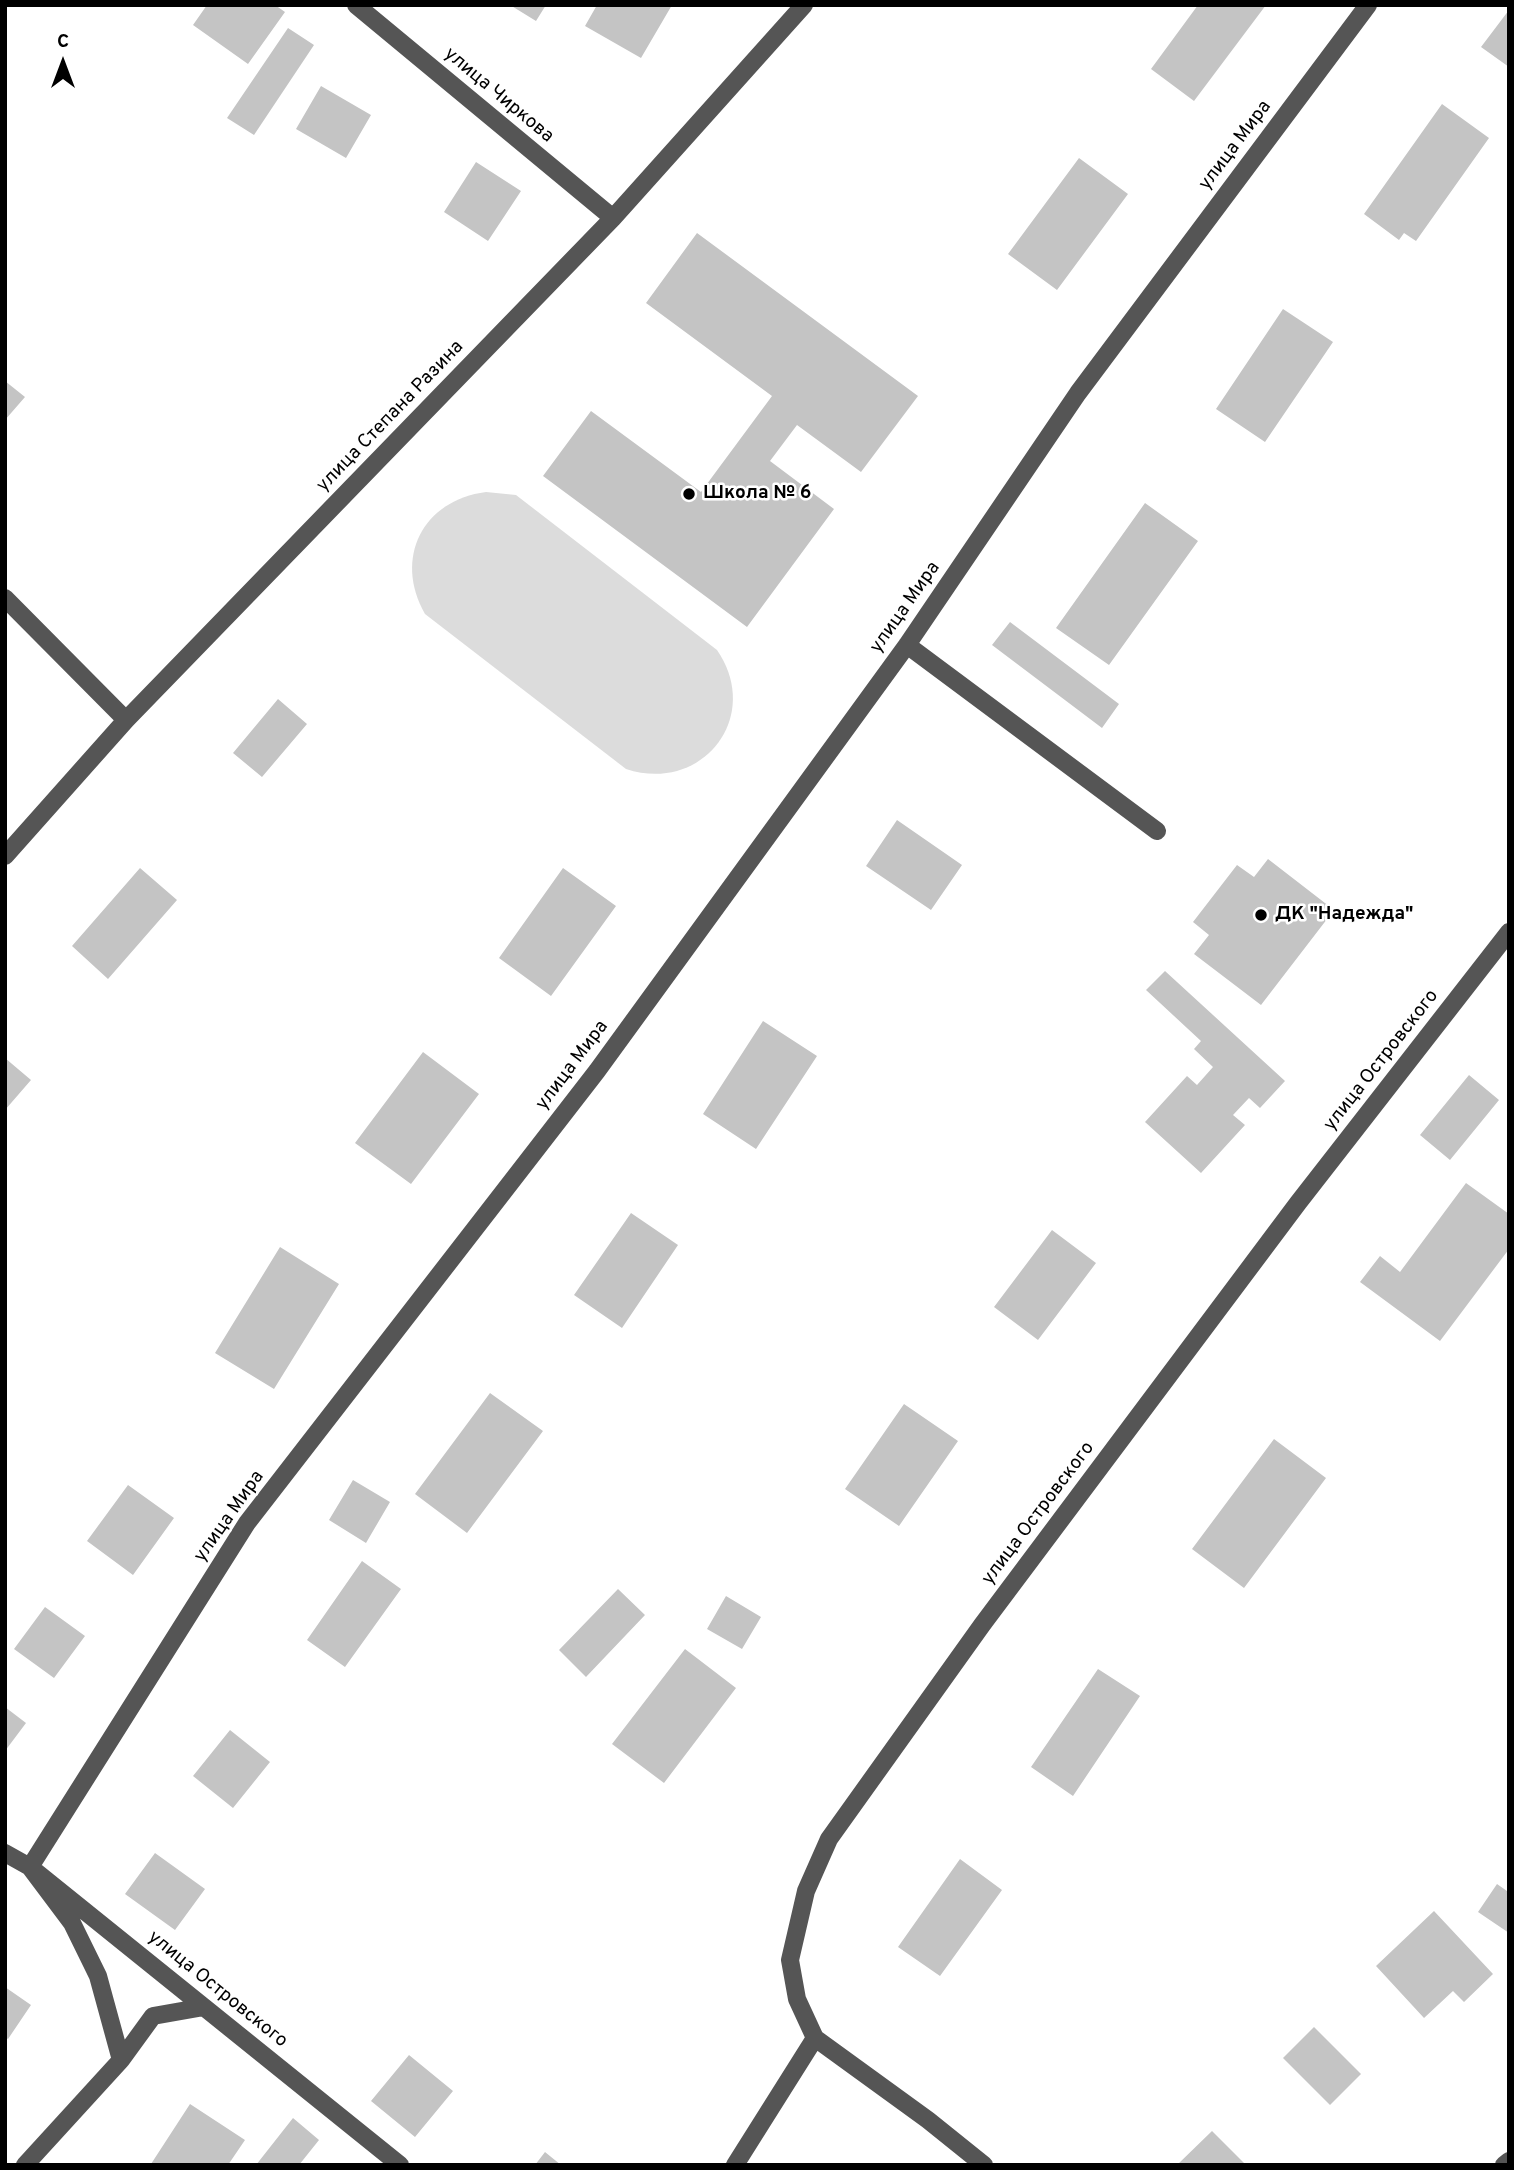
<!DOCTYPE html>
<html>
<head>
<meta charset="utf-8">
<style>
  body { margin:0 }
  #map { position:relative; width:1514px; height:2170px; overflow:hidden; background:#fff; font-family:Overpass,sans-serif }
  canvas { display:block }
  .frame { position:absolute; inset:0; border:7px solid #000; pointer-events:none }
  .north { position:absolute; left:28px; top:28px; width:70px; height:70px; -webkit-text-stroke:5px #fff; paint-order:stroke; rotate:0deg; font-size:19px; font-weight:700; line-height:28px; text-align:center; color:#000 }
  .north::after { content:''; display:block; margin:auto; width:24px; height:32px; background:#000; clip-path:polygon(50% 0,100% 100%,50% 72%,0 100%) }
</style>
</head>
<body>
<div id="map">
<canvas width="1514" height="2170"></canvas>
<div class="frame"></div>
<div class="north">С</div>
</div>
<script>
const c = document.querySelector('canvas').getContext('2d');
c.lineJoin = 'round';
function paint(path, color) {
  c.fillStyle = color;
  c.fill(path, 'evenodd');
}
function trace(path, color, width, dash) {
  c.strokeStyle = color;
  c.lineWidth = width;
  c.lineCap = dash ? 'butt' : 'round';
  c.setLineDash(dash || []);
  c.stroke(path);
}
function label(font, color, halo, rows, align = 'center') {
  c.font = font + ' Overpass,sans-serif';
  c.lineWidth = 5;
  c.setLineDash([]);
  c.textBaseline = 'middle';
  c.strokeStyle = halo;
  c.fillStyle = color;
  for (const [text, x, y, turn = 0] of rows) {
    c.save();
    c.translate(x, y);
    c.rotate((+turn || 0) * Math.PI / 180);
    c.textAlign = isNaN(turn) ? turn : align;
    if (halo) c.strokeText(text, 0, 0);
    c.fillText(text, 0, 0);
    c.restore();
  }
}
paint(new Path2D(`
  M486,492l30,3 201,155c46,67 -15,144 -91,119l-201,-155c-32,-56 -2,-114 61,-122z`), '#dcdcdc');
paint(new Path2D(`
  M207,5h68l10,7 -37,52 -55,-39z
  M510,5h36l-10,16z
  M597,5h75l-31,53 -56,-32z
  M1198,5h68l-72,96 -43,-32z
  M1509,10v57l-28,-20z
  M288,28l26,17 -60,90 -27,-17z
  M321,86l50,29 -25,43 -50,-29z
  M1442,104l47,34 -73,103 -12,-8 -5,7 -35,-26z
  M1079,158l49,36 -71,96 -49,-36z
  M476,162l45,29 -33,50 -44,-29z
  M697,233l221,163 -57,76 -64,-47 -27,36 64,48 -87,118 -204,-151 48,-65 110,81 71,-96 -126,-93z
  M1283,309l50,33 -68,100 -49,-33z
  M5,381l20,16 -20,23z
  M1145,503l53,38 -89,124 -53,-37z
  M1010,622l109,82 -17,24 -110,-83z
  M278,699l29,25 -45,53 -29,-24z
  M897,820l65,45 -31,45 -65,-44z
  M1268,859l66,51 -73,95 -67,-51 15,-19 -16,-13 44,-57 17,12z
  M140,868l37,32 -69,79 -36,-33z
  M563,868l53,38 -65,90 -52,-38z
  M1165,971l120,110 -25,27 -11,-10 -16,17 12,10 -44,48 -56,-51 42,-46 10,9 16,-18 -19,-18 7,-8 -55,-51z
  M763,1021l54,35 -61,93 -53,-35z
  M423,1052l56,42 -68,90 -56,-41z
  M5,1058l26,22 -26,30z
  M1469,1075l30,25 -49,60 -30,-25z
  M1466,1183l43,31v35l-69,92 -80,-59 20,-26 20,16z
  M631,1213l47,32 -56,83 -48,-33z
  M1052,1230l44,33 -58,77 -44,-33z
  M280,1247l59,37 -65,105 -59,-36z
  M490,1393l53,38 -76,102 -52,-39z
  M904,1404l54,37 -59,85 -54,-37z
  M1274,1439l52,39 -82,110 -52,-39z
  M353,1480l37,22 -24,41 -37,-23z
  M128,1485l46,33 -41,57 -46,-34z
  M362,1561l39,28 -56,78 -38,-27z
  M618,1589l27,26 -59,62 -27,-27z
  M726,1596l35,21 -19,32 -35,-20z
  M45,1607l40,29 -31,42 -40,-29z
  M685,1649l51,39 -72,95 -52,-39z
  M1098,1669l42,27 -67,100 -42,-29z
  M5,1707l21,16 -21,28z
  M230,1730l40,32 -37,46 -40,-32z
  M155,1853l50,36 -30,41 -50,-36z
  M960,1859l42,31 -62,86 -42,-29z
  M1497,1884l10,7 2,-3v45l-31,-21z
  M1434,1911l59,63 -29,28 -11,-11 -29,27 -48,-52z
  M5,1987l26,18 -23,34 -3,-2z
  M1314,2027l47,47 -31,31 -47,-47z
  M409,2055l44,36 -38,46 -44,-36z
  M190,2104l55,36 -17,25 -77,-1z
  M293,2118l26,22 -20,25h-43z
  M1212,2131l34,34h-69z
  M545,2152l16,13h-26z`), '#c4c4c4');
trace(new Path2D(`
  M356,5l257,213
  M5,598l121,122
  M907,645l250,186
  M5,856l121,-136 487,-502 191,-213
  M5,1853l25,14 370,298
  M815,2038l113,82 56,45
  M121,2060l32,-44 51,-9
  M25,2165l96,-105 -23,-84 -26,-53 -42,-56 217,-344 350,-452 310,-426 171,-252 290,-388
  M735,2165l80,-127 -18,-39 -7,-39 16,-69 23,-52 153,-214 316,-422 211,-271
  M1504,2165l5,-4`), '#555', 18);
for (const [x, y, r, color] of [
  [689,494,7,"#000"],
  [1261,915,7,"#000"]
]) {
  const dot = new Path2D();
  dot.arc(x, y, r, 0, 2 * Math.PI);
  c.fillStyle = color;
  c.fill(dot);
  trace(dot, '#fff', 2.5);
}
label('19px', '#000', '#fff', [
  ["улица Чиркова",498,96,40],
  ["улица Мира",1236,146,-53],
  ["улица Степана Разина",391,417,-46],
  ["улица Мира",906,608,-55],
  ["улица Островского",1382,1061,-52],
  ["улица Мира",573,1066,-53],
  ["улица Островского",1039,1514,-53],
  ["улица Мира",230,1517,-55],
  ["улица Островского",217,1990,39]
]);
label('bold 19px', '#000', '#fff', [
  ["Школа № 6",703,494],
  ["ДК \"Надежда\"",1275,915]
], 'left');
</script>
</body>
</html>
